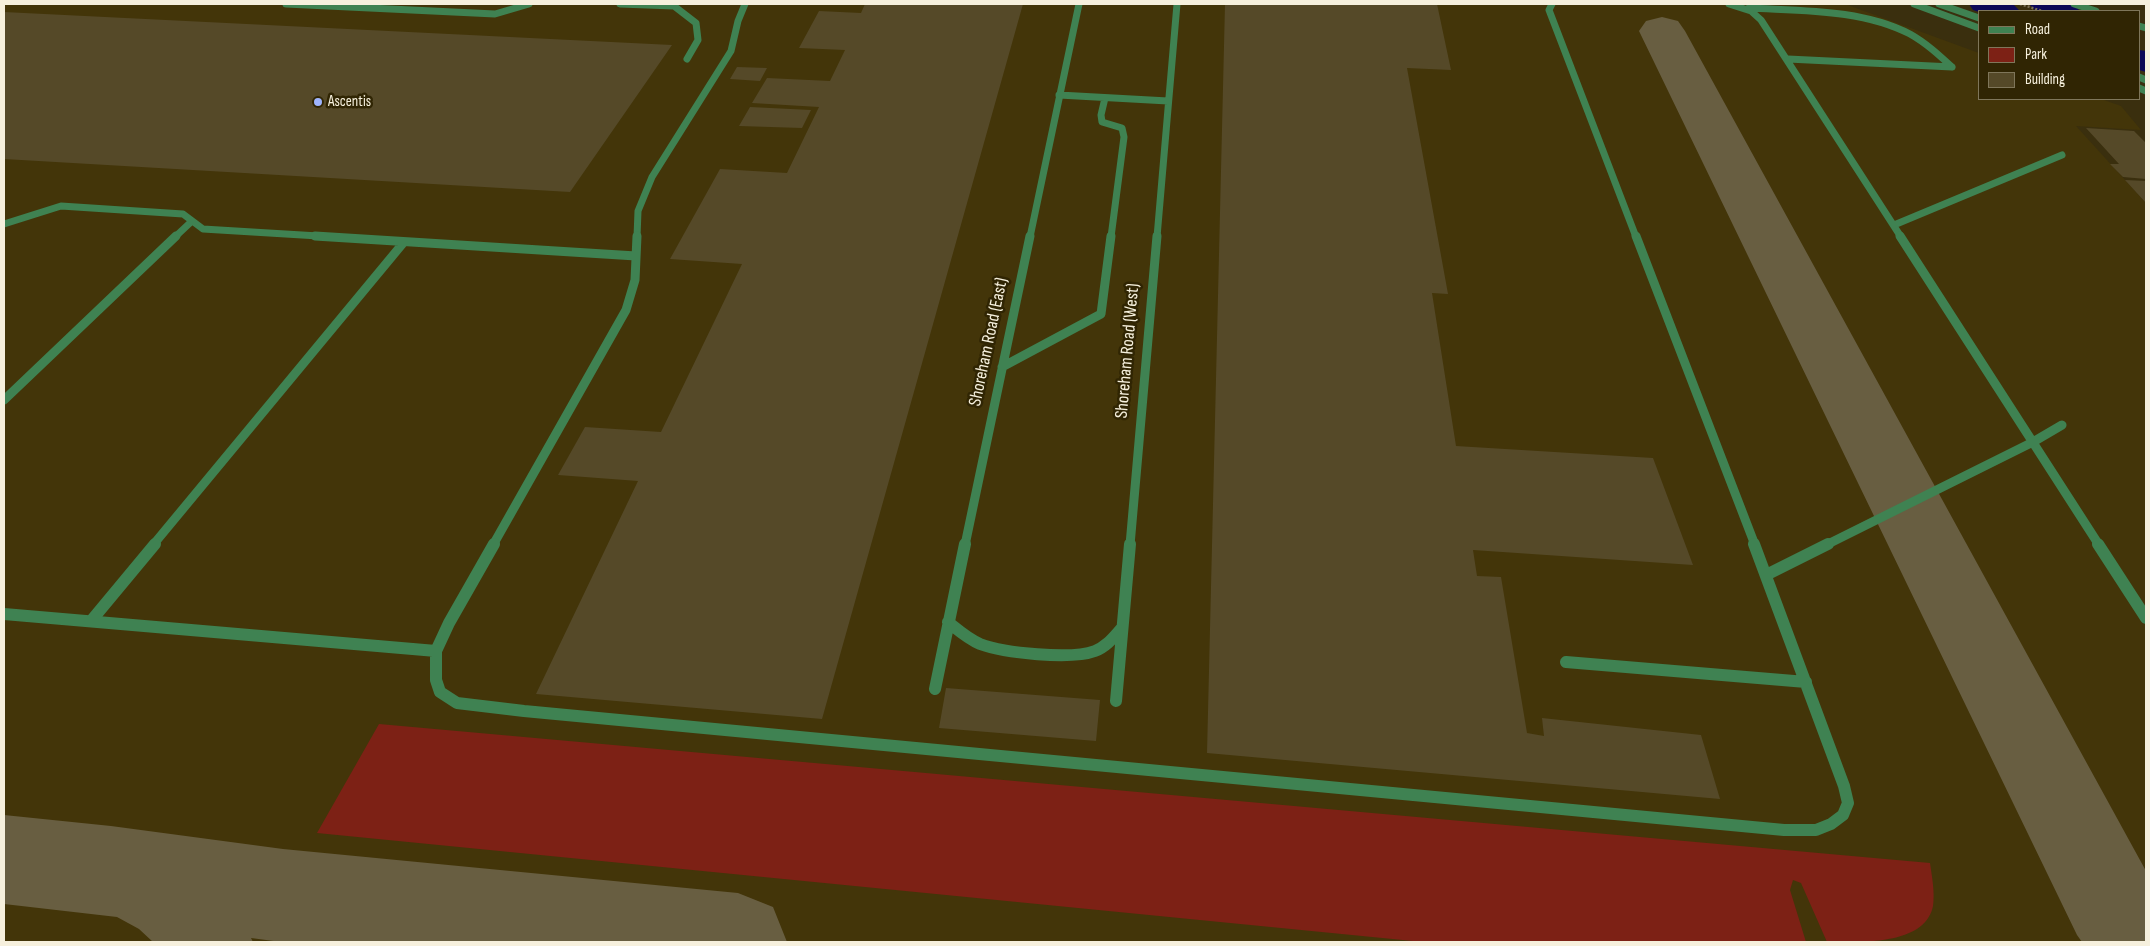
<!DOCTYPE html>
<html>
<head>
<meta charset="utf-8">
<style>
  body { margin:0 }
  #map { position:relative; width:2150px; height:946px; overflow:hidden; background:#3a2f0e; font-family:"Sofia Sans Condensed",sans-serif }
  canvas { display:block }
  .frame { position:absolute; inset:0; border:5px solid #f6f0dd; pointer-events:none }
  .legend { position:absolute; left:1978px; top:10px; width:162px; height:90px; box-sizing:border-box; background:#302503; border:1px solid #7f765a; margin:0; padding:6px 9px; list-style:none; font-size:15px; color:#f6f0dd }
  .legend li { display:flex; align-items:center; gap:10px; height:25px }
  .legend b { width:25px; border:1px solid #7f765a }
</style>
</head>
<body>
<div id="map">
<canvas width="2150" height="946"></canvas>
<div class="frame"></div>
<ul class="legend">
<li><b style="height:6px;background:#3f8252"></b>Road</li>
<li><b style="height:14px;background:#7d2115"></b>Park</li>
<li><b style="height:14px;background:#554928"></b>Building</li>
</ul>
</div>
<script>
const c = document.querySelector('canvas').getContext('2d');
c.lineJoin = 'round';
function paint(path, color) {
  c.fillStyle = color;
  c.fill(path, 'evenodd');
}
function trace(path, color, width, dash) {
  c.strokeStyle = color;
  c.lineWidth = width;
  c.lineCap = dash ? 'butt' : 'round';
  c.setLineDash(dash || []);
  c.stroke(path);
}
function label(font, color, halo, rows, align = 'center') {
  c.font = font + ' "Sofia Sans Condensed",sans-serif';
  c.lineWidth = 5;
  c.setLineDash([]);
  c.textBaseline = 'middle';
  c.strokeStyle = halo;
  c.fillStyle = color;
  for (const [text, x, y, turn = 0] of rows) {
    c.save();
    c.translate(x, y);
    c.rotate((+turn || 0) * Math.PI / 180);
    c.textAlign = isNaN(turn) ? turn : align;
    if (halo) c.strokeText(text, 0, 0);
    c.fillText(text, 0, 0);
    c.restore();
  }
}
paint(new Path2D(`
  M4,4h1841l134,49v46h122l20,7 20,24 -65,-4 70,77v739h-2142z`), '#433509');
paint(new Path2D(`
  M379,724l1551,139c2,14 5,29 3,43 -8,40 -74,36 -106,36l-26,-59 -8,-3 -3,10 16,52h-383l-1106,-109z`), '#7d2115');
paint(new Path2D(`
  M1969,4h44l7,7 -41,1 -6,-2z
  M2029,4h44l7,7h-44z
  M2139,50l7,1v21l-7,-2z`), '#0d0858');
paint(new Path2D(`
  M1662,17l16,4 7,10 461,840v71h-64l-5,-7 -438,-904 7,-10z
  M4,815l107,11 172,23 455,44 35,14 14,35h-506l-30,-4 2,4h-100l-14,-13 -22,-12 -113,-13z`), '#685e41');
paint(new Path2D(`
  M865,4h158l-201,715 -286,-25 102,-213 -80,-6 27,-48 76,5 81,-168 -72,-5 50,-90 67,4 32,-66 -67,-4 15,-25 63,3 15,-31 -46,-2 20,-37 42,2z
  M1225,4h212l14,66 -44,-2 41,226 -16,-1 24,153 197,12 40,107 -220,-15 4,26 24,1 26,156 17,3 -2,-18 159,17 19,64 -513,-46z
  M4,12l668,33 -102,147 -566,-33z
  M737,67l30,1 -7,13 -30,-2z
  M750,107l61,3 -9,18 -63,-2z
  M2086,128l48,3 12,12v36l-23,-2 -13,-13h9z
  M2125,180l21,1v22z
  M946,688l154,12 -4,41 -157,-13z`), '#554928');
trace(new Path2D(`
  M2020,4l22,7`), '#7a7154', 2.5, [2, 2]);
trace(new Path2D(`
  M286,4l209,10 34,-10
  M620,4l54,2 22,17 2,17 -11,19
  M1552,4l-3,6 87,227
  M1729,4l22,7 10,9 140,217
  M1749,8c53,3 113,1 161,26 16,9 29,21 42,33
  M1788,59l164,8
  M1059,95l109,6
  M1105,98l-4,17 1,7 20,6 2,9 -13,100
  M4,224l57,-18 122,8 20,15 132,8
  M1894,225l168,-70
  M175,237l17,-16
  M637,237l1,-26 14,-34 79,-126 7,-30 7,-17
  M1030,237l49,-233
  M1157,237l20,-233`), '#3f8252', 7);
trace(new Path2D(`
  M315,236l321,20
  M1636,236l119,309
  M1900,236l199,309
  M1002,367l99,-53 10,-78
  M4,400l172,-164
  M153,545l251,-303
  M493,545l133,-235 9,-30 2,-44
  M965,545l65,-309
  M1130,545l27,-309
  M1826,545l207,-103 29,-17`), '#3f8252', 9);
trace(new Path2D(`
  M494,544l-45,79 -13,28v29l4,12 17,11 67,8 1260,119h32l15,-6 12,-9 5,-12 -4,-17 -90,-242
  M2098,544l48,74
  M1766,575l62,-31
  M4,614l432,37
  M91,621l64,-77
  M948,622c10,8 20,17 32,22 24,9 91,16 115,7 11,-4 18,-13 26,-22
  M1566,662l240,20
  M935,689l30,-145
  M1116,701l14,-157`), '#3f8252', 12);
trace(new Path2D(`
  M2074,4l22,7
  M2139,26l7,2`), '#3f8252', 7);
trace(new Path2D(`
  M1914,4l65,24
  M1939,4l40,14
  M2139,77l7,3
  M2139,88l7,3`), '#3f8252', 7);
for (const [x, y, r, color] of [
  [318,102,5,"#9eb4fd"]
]) {
  const dot = new Path2D();
  dot.arc(x, y, r, 0, 2 * Math.PI);
  c.fillStyle = color;
  c.fill(dot);
  trace(dot, '#302503', 2);
}
label('15px', '#f6f0dd', '#302503', [
  ["Ascentis",328,102]
], 'left');
label('18px', '#f6f0dd', '#302503', [
  ["Shoreham Road (East)",989,342,-78],
  ["Shoreham Road (West)",1128,351,-85]
]);
</script>
</body>
</html>
